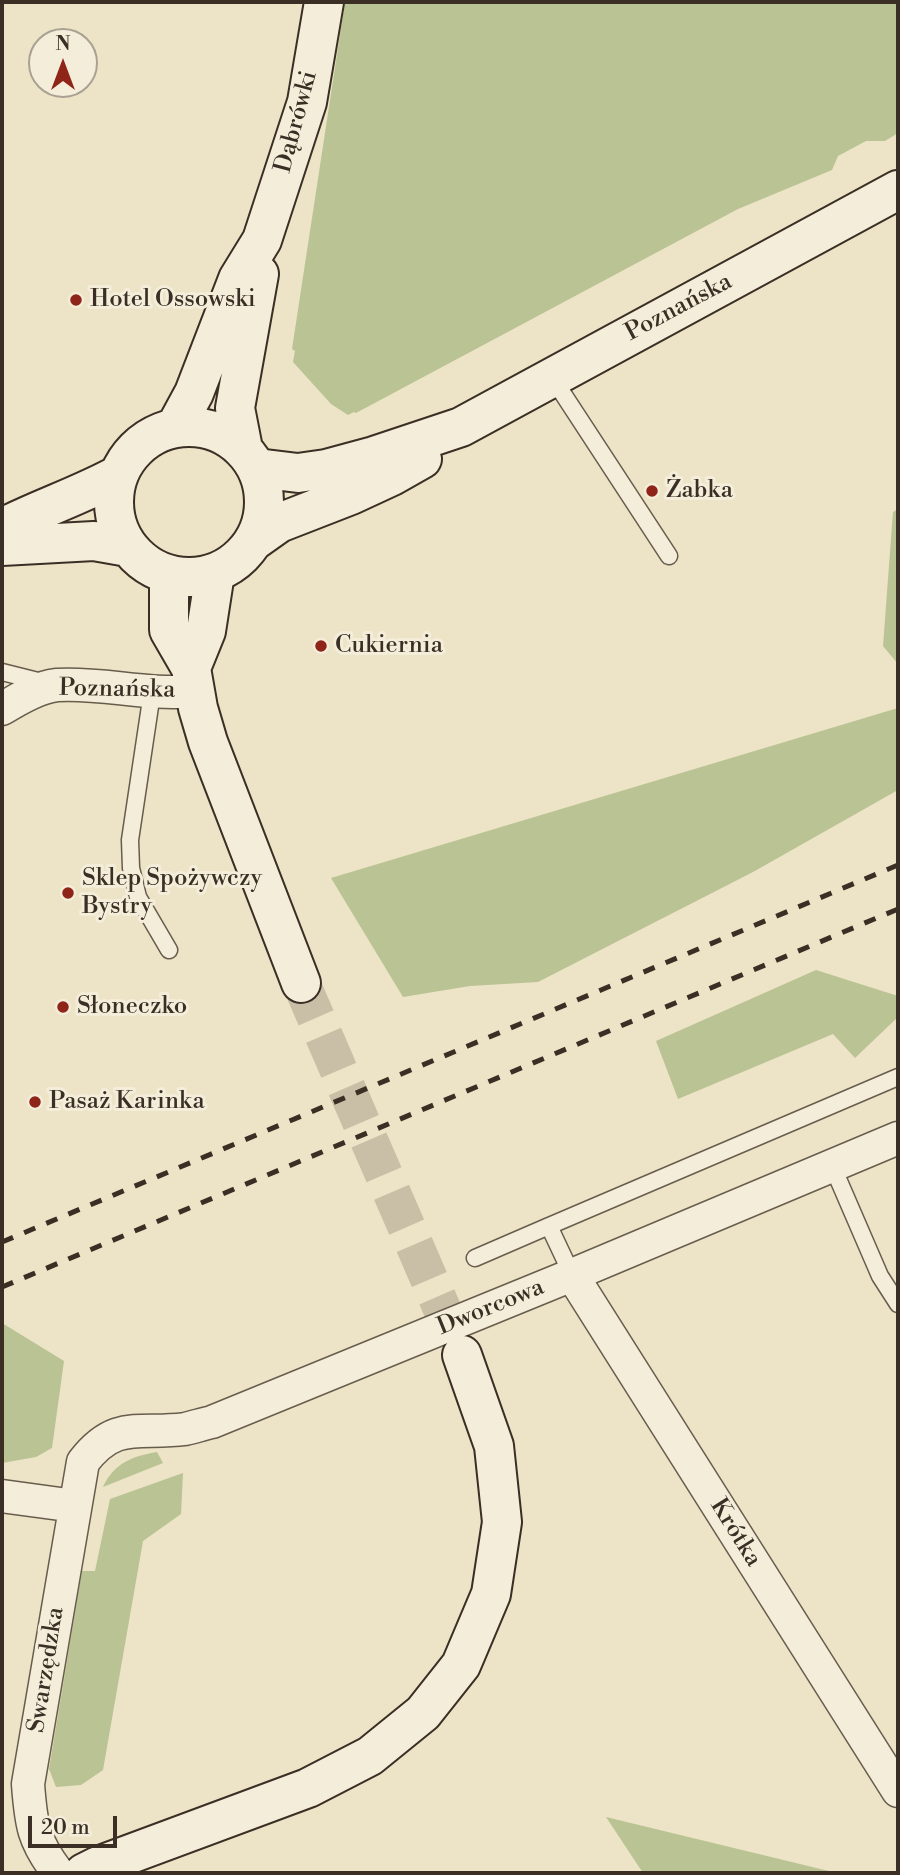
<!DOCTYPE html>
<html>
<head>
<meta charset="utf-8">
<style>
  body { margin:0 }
  #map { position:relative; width:900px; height:1875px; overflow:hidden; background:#ede3c6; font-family:"Libre Bodoni",serif }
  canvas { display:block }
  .frame { position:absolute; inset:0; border:4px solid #3b2f25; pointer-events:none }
  .north { position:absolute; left:28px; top:28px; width:70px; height:70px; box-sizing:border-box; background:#f3edda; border:2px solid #a9a192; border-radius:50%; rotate:0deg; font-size:19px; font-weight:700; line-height:28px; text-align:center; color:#3b2f25 }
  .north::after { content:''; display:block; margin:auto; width:24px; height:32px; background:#8f2418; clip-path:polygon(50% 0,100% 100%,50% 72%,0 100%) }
  .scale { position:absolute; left:28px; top:1816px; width:89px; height:32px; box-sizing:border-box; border:4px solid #3b2f25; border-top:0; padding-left:9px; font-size:21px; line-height:24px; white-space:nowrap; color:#3b2f25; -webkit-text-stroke:5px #f3edda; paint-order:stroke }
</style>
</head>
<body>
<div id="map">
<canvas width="900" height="1875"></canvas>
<div class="frame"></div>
<div class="north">N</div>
<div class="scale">20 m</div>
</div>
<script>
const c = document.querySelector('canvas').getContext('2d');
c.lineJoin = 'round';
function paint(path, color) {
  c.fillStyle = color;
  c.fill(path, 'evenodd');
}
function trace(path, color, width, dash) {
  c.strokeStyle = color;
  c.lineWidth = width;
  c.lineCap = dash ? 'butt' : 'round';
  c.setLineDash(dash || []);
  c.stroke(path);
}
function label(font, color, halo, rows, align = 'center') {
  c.font = font + ' "Libre Bodoni",serif';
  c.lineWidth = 6;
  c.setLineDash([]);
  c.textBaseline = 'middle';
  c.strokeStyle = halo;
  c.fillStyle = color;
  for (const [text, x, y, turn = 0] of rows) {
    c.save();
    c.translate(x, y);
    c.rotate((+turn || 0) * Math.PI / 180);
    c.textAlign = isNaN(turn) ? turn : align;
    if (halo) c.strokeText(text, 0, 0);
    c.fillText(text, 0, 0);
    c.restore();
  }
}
paint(new Path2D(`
  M345,2h553v131l-13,8h-19l-28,15 -6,14 -94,39 -382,204 -2,-1 -6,3 -17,-11 -38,-42 2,-11 -3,-2z
  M898,509v155l-15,-18 10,-134z
  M898,708v82l-145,82 -215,110 -68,4 -67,11 -72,-119z
  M816,970l82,26v21l-43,41 -22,-24 -155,65 -22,-58z
  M2,1323l62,38 -12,87 -16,9 -34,6z
  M157,1452l6,11 -60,24c11,-24 30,-31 54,-35z
  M183,1473l-2,41 -38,27 -40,229 -22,15 -25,2 -7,-18 33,-198h13l15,-72z
  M606,1817l231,56h-194z`), '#bac393');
trace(new Path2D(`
  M301,983l161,372`), '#c9bfa6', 38, [38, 19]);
const lane = new Path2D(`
  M552,377l117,179
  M2,672l44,11
  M152,693l-22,147 1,28 7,29 31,53
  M832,1165l48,111 18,28
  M475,1258l74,-32
  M572,1275l-23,-49 349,-149`);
const street = new Path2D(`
  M2,709c16,-10 36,-22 55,-24 46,-3 90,11 137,6
  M572,1275l326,516
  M2,1496l73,10
  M58,1873c-25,-33 -27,-48 -30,-89l55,-322c33,-43 57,-27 102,-33 9,-2 18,-5 27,-7l360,-147 326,-137`);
const secondary = new Path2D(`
  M114 502a75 75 0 1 1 150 0a75 75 0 1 1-150 0Z
  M175,428l19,-35 44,-114 24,-39 45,-138 17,-100
  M243,449l-8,-41 24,-134
  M257,468l41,5 28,-4 48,-13 87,-29 437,-237
  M2,528c37,-19 77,-32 114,-52
  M255,540l24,-17 72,-28 41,-19 30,-17
  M2,546l92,-5 34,6
  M169,575v55l22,38 7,40 10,34 93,241
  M191,668l15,-37 9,-58
  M84,1873l14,-7 210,-78 62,-32 53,-43 38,-48 30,-71 11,-72 -8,-76 -32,-91`);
trace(lane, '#685c4d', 19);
trace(street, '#685c4d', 35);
trace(secondary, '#3b2f25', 42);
trace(lane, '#f3edda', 16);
trace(street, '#f3edda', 32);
trace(secondary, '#f3edda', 38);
trace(new Path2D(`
  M2,1242l896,-377
  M2,1287l896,-378`), '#3b2f25', 5, [12, 12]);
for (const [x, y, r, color] of [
  [76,300,7,"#8f2418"],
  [652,491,7,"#8f2418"],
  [321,646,7,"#8f2418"],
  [68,893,7,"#8f2418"],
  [63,1007,7,"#8f2418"],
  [35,1102,7,"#8f2418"]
]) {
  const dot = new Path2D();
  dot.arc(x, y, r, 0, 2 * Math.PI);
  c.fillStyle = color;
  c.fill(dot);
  trace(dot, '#f3edda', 2.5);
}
label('24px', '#3b2f25', '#f3edda', [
  ["Dąbrówki",297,122,-75],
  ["Poznańska",679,308,-28],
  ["Poznańska",117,690,1],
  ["Dworcowa",491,1308,-22],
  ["Krótka",735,1533,58],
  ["Swarzędzka",47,1670,-81]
]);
label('24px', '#3b2f25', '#f3edda', [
  ["Hotel Ossowski",90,300],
  ["Żabka",666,491],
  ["Cukiernia",335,646],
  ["Sklep Spożywczy",82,879],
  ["Bystry",82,907],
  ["Słoneczko",77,1007],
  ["Pasaż Karinka",49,1102]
], 'left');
</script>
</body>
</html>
